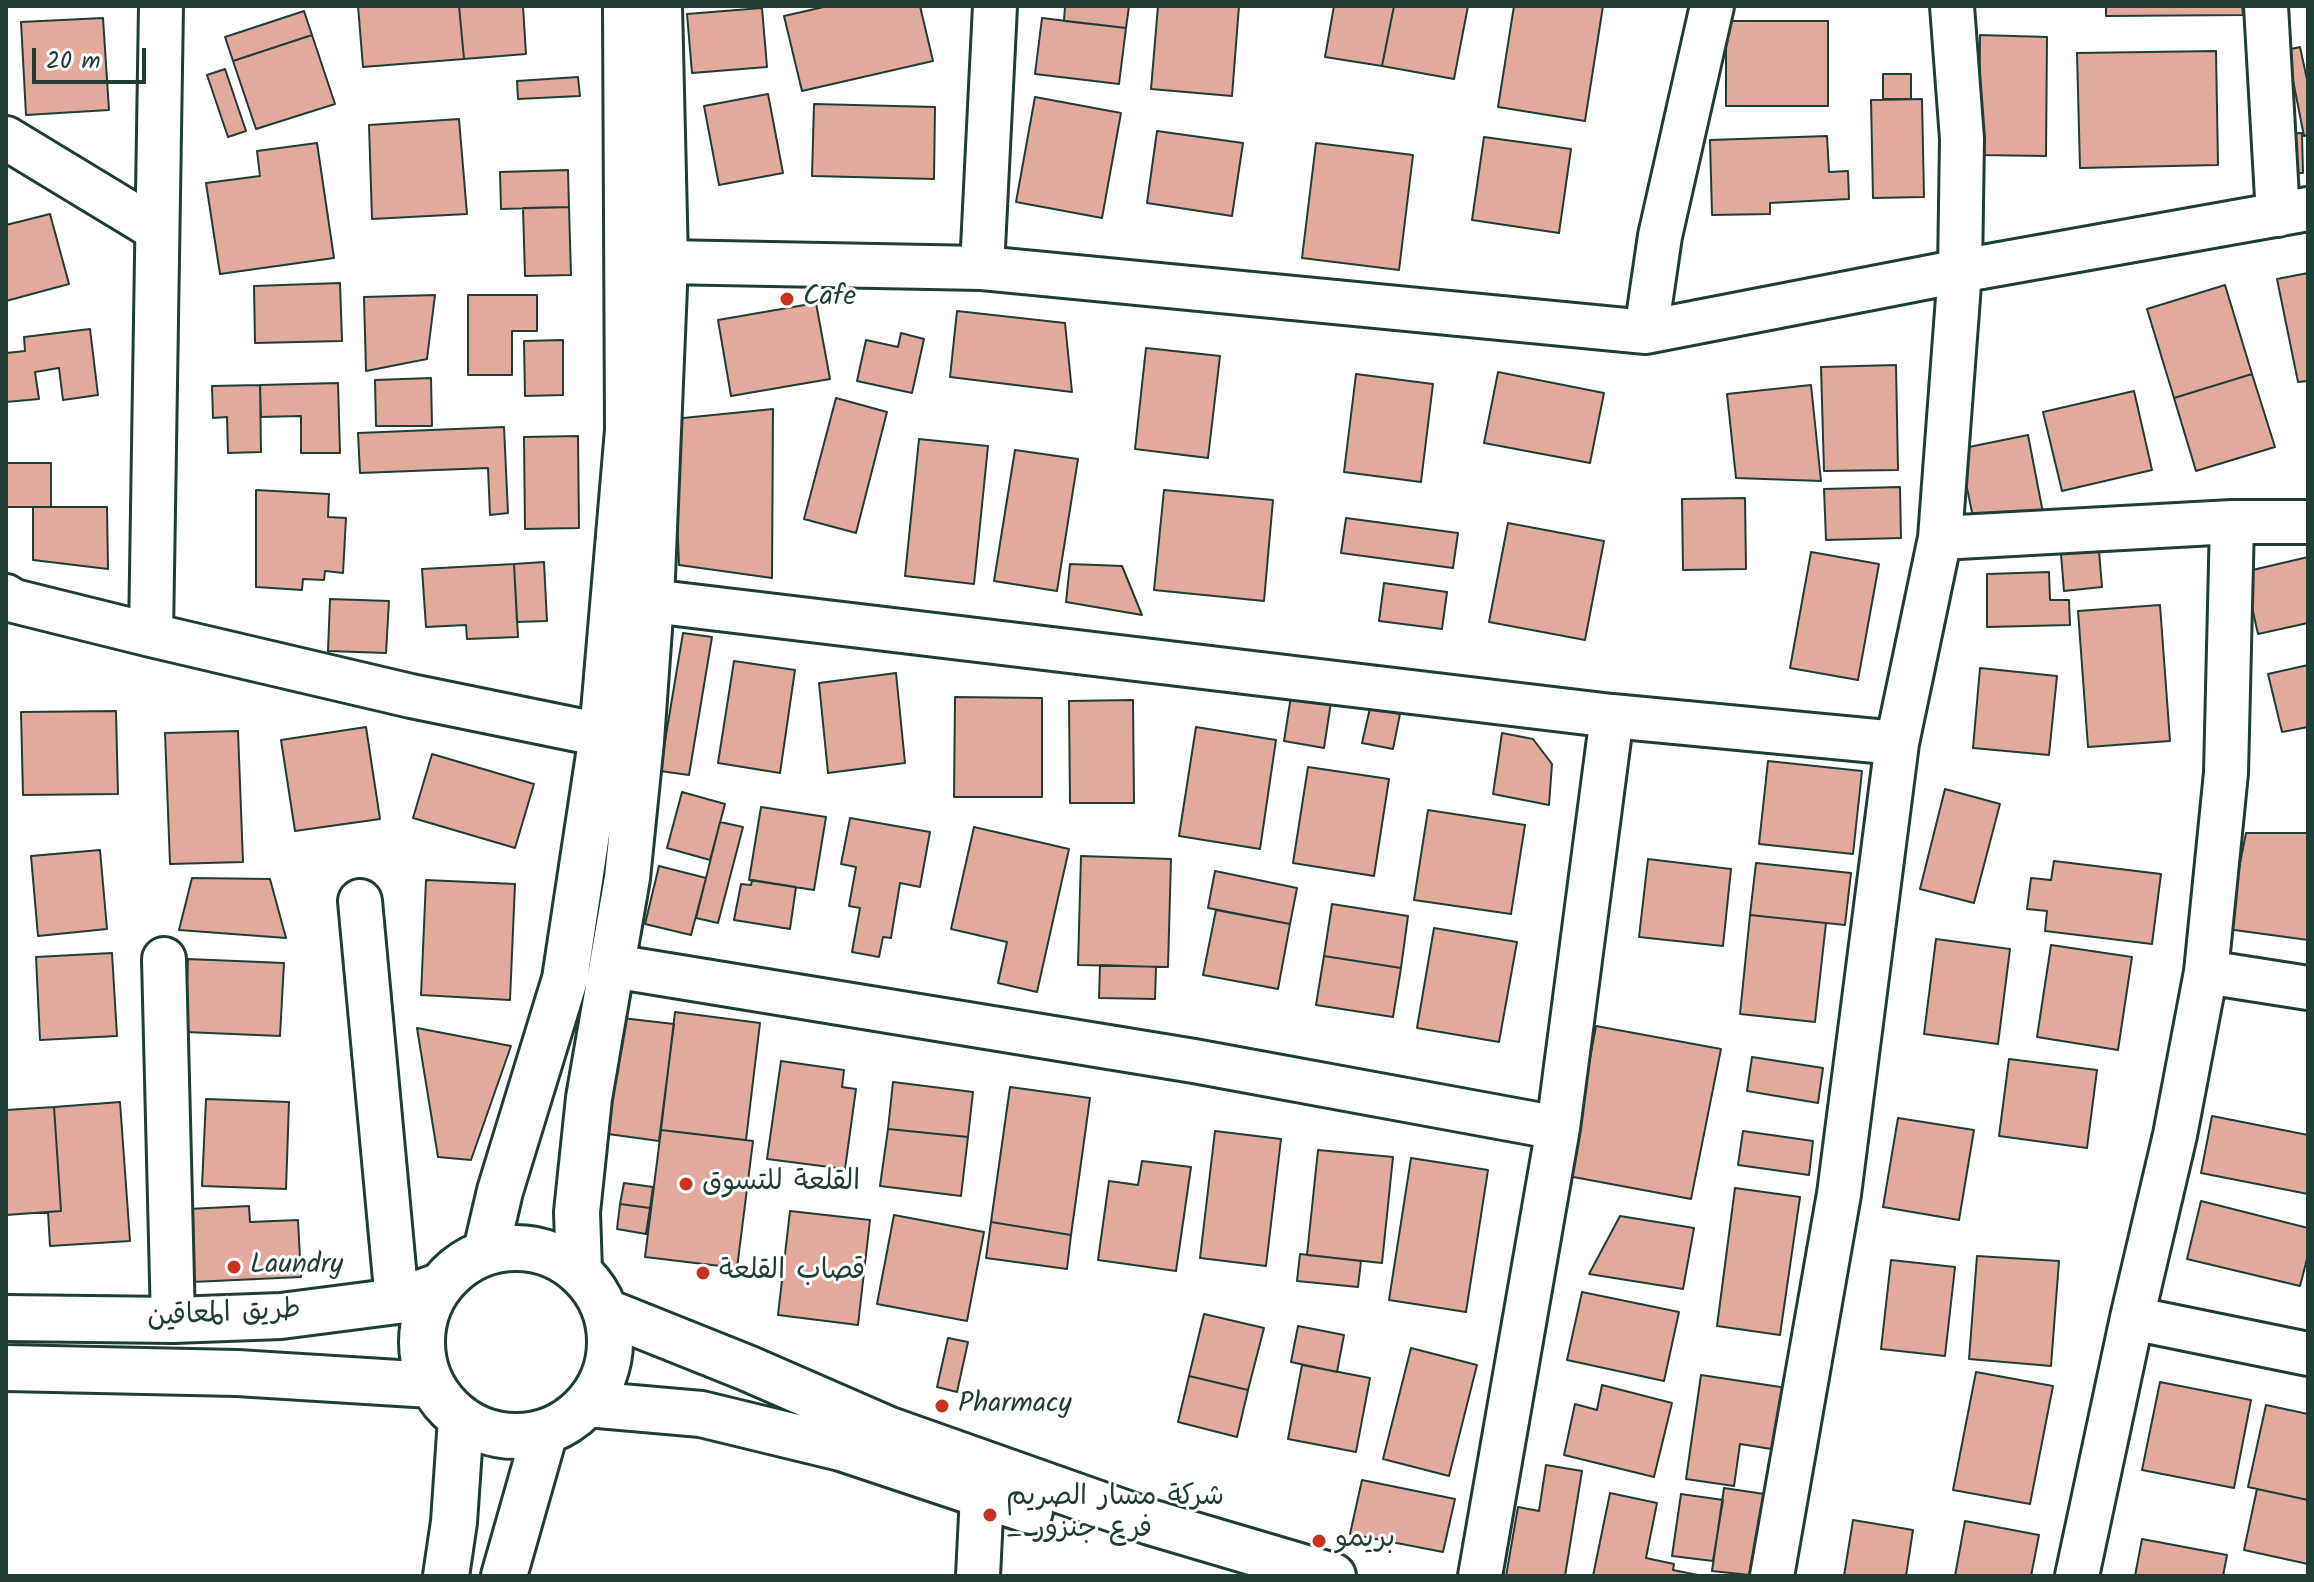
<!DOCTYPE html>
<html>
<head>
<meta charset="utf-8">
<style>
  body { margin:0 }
  #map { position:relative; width:2314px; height:1582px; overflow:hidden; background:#fff; font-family:Kalam,sans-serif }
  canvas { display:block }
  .frame { position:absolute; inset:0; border:8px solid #1f3d34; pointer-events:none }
  .scale { position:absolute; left:32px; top:48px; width:114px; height:36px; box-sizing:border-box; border:4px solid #1f3d34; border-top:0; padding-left:10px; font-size:24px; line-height:28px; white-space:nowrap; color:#1f3d34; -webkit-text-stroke:6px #fff; paint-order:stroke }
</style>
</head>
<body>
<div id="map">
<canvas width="2314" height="1582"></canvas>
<div class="frame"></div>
<div class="scale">20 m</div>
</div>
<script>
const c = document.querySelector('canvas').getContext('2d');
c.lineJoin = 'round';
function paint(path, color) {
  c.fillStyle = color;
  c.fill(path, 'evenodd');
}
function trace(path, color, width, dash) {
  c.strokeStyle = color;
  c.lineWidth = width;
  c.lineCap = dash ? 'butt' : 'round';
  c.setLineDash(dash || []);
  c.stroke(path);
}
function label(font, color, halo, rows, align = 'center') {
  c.font = font + ' Kalam,"Playpen Sans Arabic",sans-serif';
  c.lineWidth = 6;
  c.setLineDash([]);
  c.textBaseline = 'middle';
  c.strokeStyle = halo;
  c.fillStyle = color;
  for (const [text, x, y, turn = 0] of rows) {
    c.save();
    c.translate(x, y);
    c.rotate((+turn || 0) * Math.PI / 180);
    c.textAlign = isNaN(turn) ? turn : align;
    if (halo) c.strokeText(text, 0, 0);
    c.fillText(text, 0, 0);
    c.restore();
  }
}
const building = new Path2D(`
  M358,6h101l5,53 -101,8z
  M459,6h64l3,48 -62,5z
  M828,6h92l13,55 -131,30 -18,-75z
  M1065,6h64l-3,22 -62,-7z
  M1158,6h81l-7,90 -81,-7z
  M1334,6h60l-12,60 -57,-9z
  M1394,6h74l-14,73 -72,-13z
  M1514,6h89l-18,115 -87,-14z
  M2106,6h136l1,9 -137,1z
  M762,8l5,59 -75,6 -5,-59z
  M304,11l8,24 -79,26 -8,-24z
  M103,18l6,92 -83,5 -5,-93z
  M1042,18l84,10 -7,56 -84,-10z
  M1726,21h102v85h-102z
  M312,35l23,69 -79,25 -23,-68z
  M1980,35l67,2 -1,119 -67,-1z
  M2300,47l8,37v51l-4,1 -17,-86z
  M2216,51l2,114 -138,3 -3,-115z
  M225,69l21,62 -18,6 -21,-62z
  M1883,74h28v25h-28z
  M578,77l2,19 -62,3 -1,-18z
  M768,94l15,79 -64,12 -15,-79z
  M1035,97l86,16 -19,105 -86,-16z
  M1922,99l2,98 -51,1 -2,-98z
  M814,104l121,3 -1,72 -122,-3z
  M459,119l8,95 -95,5 -3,-94z
  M1157,131l86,12 -11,73 -85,-13z
  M2302,133l1,40h-26l-1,-39z
  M1827,136l2,36 19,-1 1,28 -79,4v11l-58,1 -2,-75z
  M1484,137l87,12 -12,84 -87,-13z
  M317,143l17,115 -114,16 -14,-91 54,-7 -3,-25z
  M1316,143l97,12 -14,115 -97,-12z
  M568,170l1,37 -68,2 -1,-37z
  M569,207l2,68 -46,1 -2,-68z
  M50,214l19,70 -63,17v-76z
  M2308,273v108l-10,1 -21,-103z
  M340,283l2,58 -87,2 -1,-57z
  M2225,285l27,89 -78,24 -27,-89z
  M435,295l-8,64 -61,12 -2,-74z
  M468,295h69v36h-25v44h-44z
  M816,303l14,76 -99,17 -13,-76z
  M957,311l108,12 7,69 -122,-15z
  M90,329l8,66 -35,5 -4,-32 -24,4 4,27 -33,3v-49l19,-2 -1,-14z
  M901,333l23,6 -12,54 -55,-12 9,-41 32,7z
  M563,340v55l-38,1 -1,-55z
  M1146,348l74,8 -12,102 -73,-9z
  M1896,365l2,105 -74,1 -3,-104z
  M1498,372l106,21 -14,70 -106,-20z
  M1356,374l77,10 -12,98 -77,-10z
  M2252,374l23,73 -79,24 -22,-73z
  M431,378l1,48h-56l-1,-46z
  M338,383l2,70h-39v-37l-40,1 -1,-32z
  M260,385l1,67 -33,1 -1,-36 -14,1 -1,-32z
  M1811,385l10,96 -85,-3 -9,-84z
  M2134,391l18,79 -90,21 -19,-79z
  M836,398l51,14 -31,121 -52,-14z
  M773,409l-1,169 -93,-13 -6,-146z
  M504,427l4,86 -18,2 -2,-47 -128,5 -2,-40z
  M2028,435l15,78 -68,14 -16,-78z
  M578,436l1,92 -54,1 -1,-92z
  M919,439l69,7 -14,138 -69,-8z
  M1015,450l63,9 -21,132 -63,-10z
  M6,463h45v44h-45z
  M1900,487l1,51 -75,2 -2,-51z
  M256,490l73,4 -1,23 18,1 -3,55 -18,-2 -1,9 -21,-1 -1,11 -46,-3z
  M1164,490l109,10 -9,101 -110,-11z
  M1745,498l1,71 -63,1 -1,-71z
  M33,507h74l1,62 -75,-9z
  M1346,518l112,15 -5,35 -112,-15z
  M1508,523l96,18 -19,99 -96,-18z
  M2098,539l4,48 -38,4 -4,-49z
  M1811,552l68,12 -21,116 -68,-12z
  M2308,557v66l-50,11 -14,-62z
  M544,562l3,59 -30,1 -3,-58z
  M514,564l4,73 -51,2 -1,-14 -40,2 -4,-58z
  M1070,564l52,2 20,49 -76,-13z
  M2049,572l1,28h19l1,25 -83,2v-53z
  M1384,583l63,9 -5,37 -63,-8z
  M330,599l59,2 -3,52 -58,-2z
  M2160,605l10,136 -82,6 -10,-136z
  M683,633l29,4 -23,138 -29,-4z
  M734,661l61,9 -15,103 -62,-10z
  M2308,665v62l-26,5 -14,-58z
  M1980,668l77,8 -8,79 -76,-7z
  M896,673l9,90 -77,10 -9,-90z
  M1291,696l40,6 -7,46 -40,-7z
  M955,697l87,1v99h-88z
  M1133,700l1,103h-64l-1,-102z
  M1370,708l30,6 -7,35 -31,-6z
  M116,711l2,83 -95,1 -2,-83z
  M366,727l14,92 -85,12 -14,-91z
  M1196,727l80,13 -16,109 -81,-13z
  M238,731l5,131 -73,2 -5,-131z
  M1502,733l31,6 19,25 -3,41 -56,-11z
  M432,754l102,30 -19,64 -102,-30z
  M1768,761l94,10 -9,83 -94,-10z
  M1308,767l81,12 -15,97 -81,-13z
  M1945,789l55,15 -26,99 -54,-14z
  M682,792l43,12 -15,56 -43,-12z
  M761,807l65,10 -12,73 -65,-10z
  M1428,810l97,15 -14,89 -97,-14z
  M850,818l80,14 -10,55 -20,-4 -9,55 -8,-1 -4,20 -27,-5 8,-44 -11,-2 7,-39 -15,-3z
  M720,822l23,5 -25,96 -22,-5z
  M974,827l95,22 -32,143 -39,-9 9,-41 -56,-13z
  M2246,833h62v107l-81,-11z
  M100,850l7,79 -69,7 -7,-80z
  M1081,856l90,3 -3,108 -90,-2z
  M1648,859l83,10 -8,77 -84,-9z
  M2054,861l107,13 -9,70 -107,-13 2,-20 -20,-2 4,-31 20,2z
  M1756,863l95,10 -6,52 -95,-10z
  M659,866l47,12 -15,57 -46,-11z
  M1215,871l82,17 -7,36 -82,-16z
  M192,878l78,1 16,59 -107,-8z
  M426,880l89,4 -5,116 -89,-5z
  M752,880l44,7 -6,42 -56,-9 7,-36 10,1z
  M1332,904l76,12 -7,52 -77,-12z
  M1216,910l74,14 -12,65 -75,-14z
  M1750,915l76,8 -11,99 -75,-8z
  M1434,928l83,14 -18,100 -82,-14z
  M1936,939l74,10 -12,95 -74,-10z
  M2051,945l81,12 -14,93 -81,-13z
  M112,953l5,83 -77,4 -4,-83z
  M1324,956l77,12 -8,49 -77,-12z
  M188,959l96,4 -4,73 -95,-4z
  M1100,965l56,2 -1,32 -56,-1z
  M675,1012l85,11 -14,117 -85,-10z
  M622,1018l52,6 -15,117 -51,-7z
  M1596,1026l125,23 -30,150 -123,-23z
  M417,1028l94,18 -40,114 -33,-3z
  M1752,1057l71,11 -5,35 -71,-12z
  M2009,1059l88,11 -10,78 -88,-12z
  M781,1061l63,9 -2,17 14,2 -11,80 -78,-10z
  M893,1082l80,10 -5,45 -80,-8z
  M1010,1087l80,11 -19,137 -80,-13z
  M206,1099l83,3 -3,87 -84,-3z
  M120,1102l10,139 -80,5 -2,-34 13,-1 -7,-104z
  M54,1107l7,104 -55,4v-105z
  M2212,1116l96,19v59l-107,-21z
  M1898,1118l76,12 -15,90 -76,-13z
  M888,1129l80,8 -7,59 -81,-10z
  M661,1130l92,11 -16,127 -92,-11z
  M1215,1131l66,8 -15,127 -66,-8z
  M1743,1131l70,10 -4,34 -71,-10z
  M1318,1150l75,7 -11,106 -75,-8z
  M1411,1158l77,12 -22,142 -77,-12z
  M1142,1161l49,6 -15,104 -78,-11 11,-79 29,4z
  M624,1183l29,4 -3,21 -30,-4z
  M1735,1188l65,9 -20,138 -63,-9z
  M2201,1201l107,27v27l-8,31 -113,-27z
  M620,1204l30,4 -4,26 -29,-5z
  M249,1206l1,16 48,-2 3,57 -109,5 -4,-73z
  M790,1211l80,9 -12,105 -80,-10z
  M894,1215l90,17 -17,89 -90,-17z
  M1620,1216l74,12 -11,61 -94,-15z
  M991,1222l80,13 -4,34 -81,-11z
  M1300,1254l61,7 -3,26 -61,-6z
  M1977,1256l82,5 -8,105 -82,-7z
  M1891,1260l64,7 -10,89 -64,-7z
  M1582,1292l97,20 -15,69 -97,-21z
  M1204,1314l60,14 -16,62 -59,-14z
  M1298,1326l46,9 -7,37 -46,-10z
  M948,1338l20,4 -11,50 -20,-5z
  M1411,1348l66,17 -28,111 -66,-17z
  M1302,1365l68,13 -14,74 -68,-13z
  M1976,1372l77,14 -23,118 -77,-14z
  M1701,1375l86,13 -9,62 -38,-6 -6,42 -48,-7z
  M1189,1376l59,14 -11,47 -59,-15z
  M2160,1382l91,18 -17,88 -92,-18z
  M1602,1385l70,18 -18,74 -90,-22 11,-51 22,6z
  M2266,1405l42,9v86l-60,-13z
  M1546,1465l36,6 -17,105h-59l12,-69 21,4z
  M1362,1480l93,19 -12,53 -93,-18z
  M1724,1488l47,7 -12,81 -47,-5z
  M2257,1489l51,11v64l-64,-14z
  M1610,1493l47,10 -11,55 28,6 -1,6 30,6h-110z
  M1681,1494l42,6 -10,61 -41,-5z
  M1853,1520l60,10 -7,46h-62z
  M1965,1521l74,14 -8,41h-76z
  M2142,1539l85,16 -4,21h-88z`);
paint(building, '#e2a99d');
trace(building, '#1f3d34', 2);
const street = new Path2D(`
  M2266,6l12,209
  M6,138l150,91
  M665,262l317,6 664,64 314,-61 348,-62
  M982,268l13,-262
  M1646,332l14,-96 52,-230
  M1940,538l292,-16h76
  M6,596l8,5 137,34 260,61 191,39
  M651,601l961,115 285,27
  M151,635l10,-629
  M360,901l37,400
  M164,959l9,361
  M613,966l581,95 364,67
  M2206,972l102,16
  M2132,1318l176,36
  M978,1576l4,-81
  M1480,1576l78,-448 54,-412
  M1772,1576l67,-382 58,-451 43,-205 20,-267 2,-132 -10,-133
  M2077,1576l55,-258 43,-183 31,-163 20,-199 6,-251`);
const secondary = new Path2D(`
  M422 1342a94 94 0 1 1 188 0a94 94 0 1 1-188 0Z
  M486,1251l14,-60 65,-212 37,-244 26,-305 -2,-424
  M579,1271l-2,-59 12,-114 38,-220 14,-137 10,-140 14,-339 -6,-256
  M607,1312l140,56 140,61 263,93 183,54
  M6,1318l167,2 108,-4 116,-15 42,-15
  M6,1368l231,5 194,12
  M587,1404l114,10 140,34 189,63
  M446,1576l8,-54 7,-103
  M504,1576l41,-144`);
trace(street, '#1f3d34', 48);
trace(secondary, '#1f3d34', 50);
trace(street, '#fff', 42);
trace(secondary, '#fff', 44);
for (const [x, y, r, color] of [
  [787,299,8,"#c8321e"],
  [686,1184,8,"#c8321e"],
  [234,1267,8,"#c8321e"],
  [703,1273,8,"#c8321e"],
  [942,1406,8,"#c8321e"],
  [990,1515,8,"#c8321e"],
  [1319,1541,8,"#c8321e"]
]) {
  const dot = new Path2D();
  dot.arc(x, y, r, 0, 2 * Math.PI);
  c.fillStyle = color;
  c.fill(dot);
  trace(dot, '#fff', 3);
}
label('28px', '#1f3d34', '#fff', [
  ["Cafe",803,299],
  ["القلعة للتسوق",702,1184],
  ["Laundry",250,1267],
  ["قصاب القلعة",719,1273],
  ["Pharmacy",958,1406],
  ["شركة مسار الصريم",1006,1499],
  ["_ فرع جنزور",1006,1531],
  ["بريمو",1335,1541]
], 'left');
label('28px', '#1f3d34', '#fff', [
  ["طريق المعاقين",224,1316,-3]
]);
</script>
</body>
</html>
